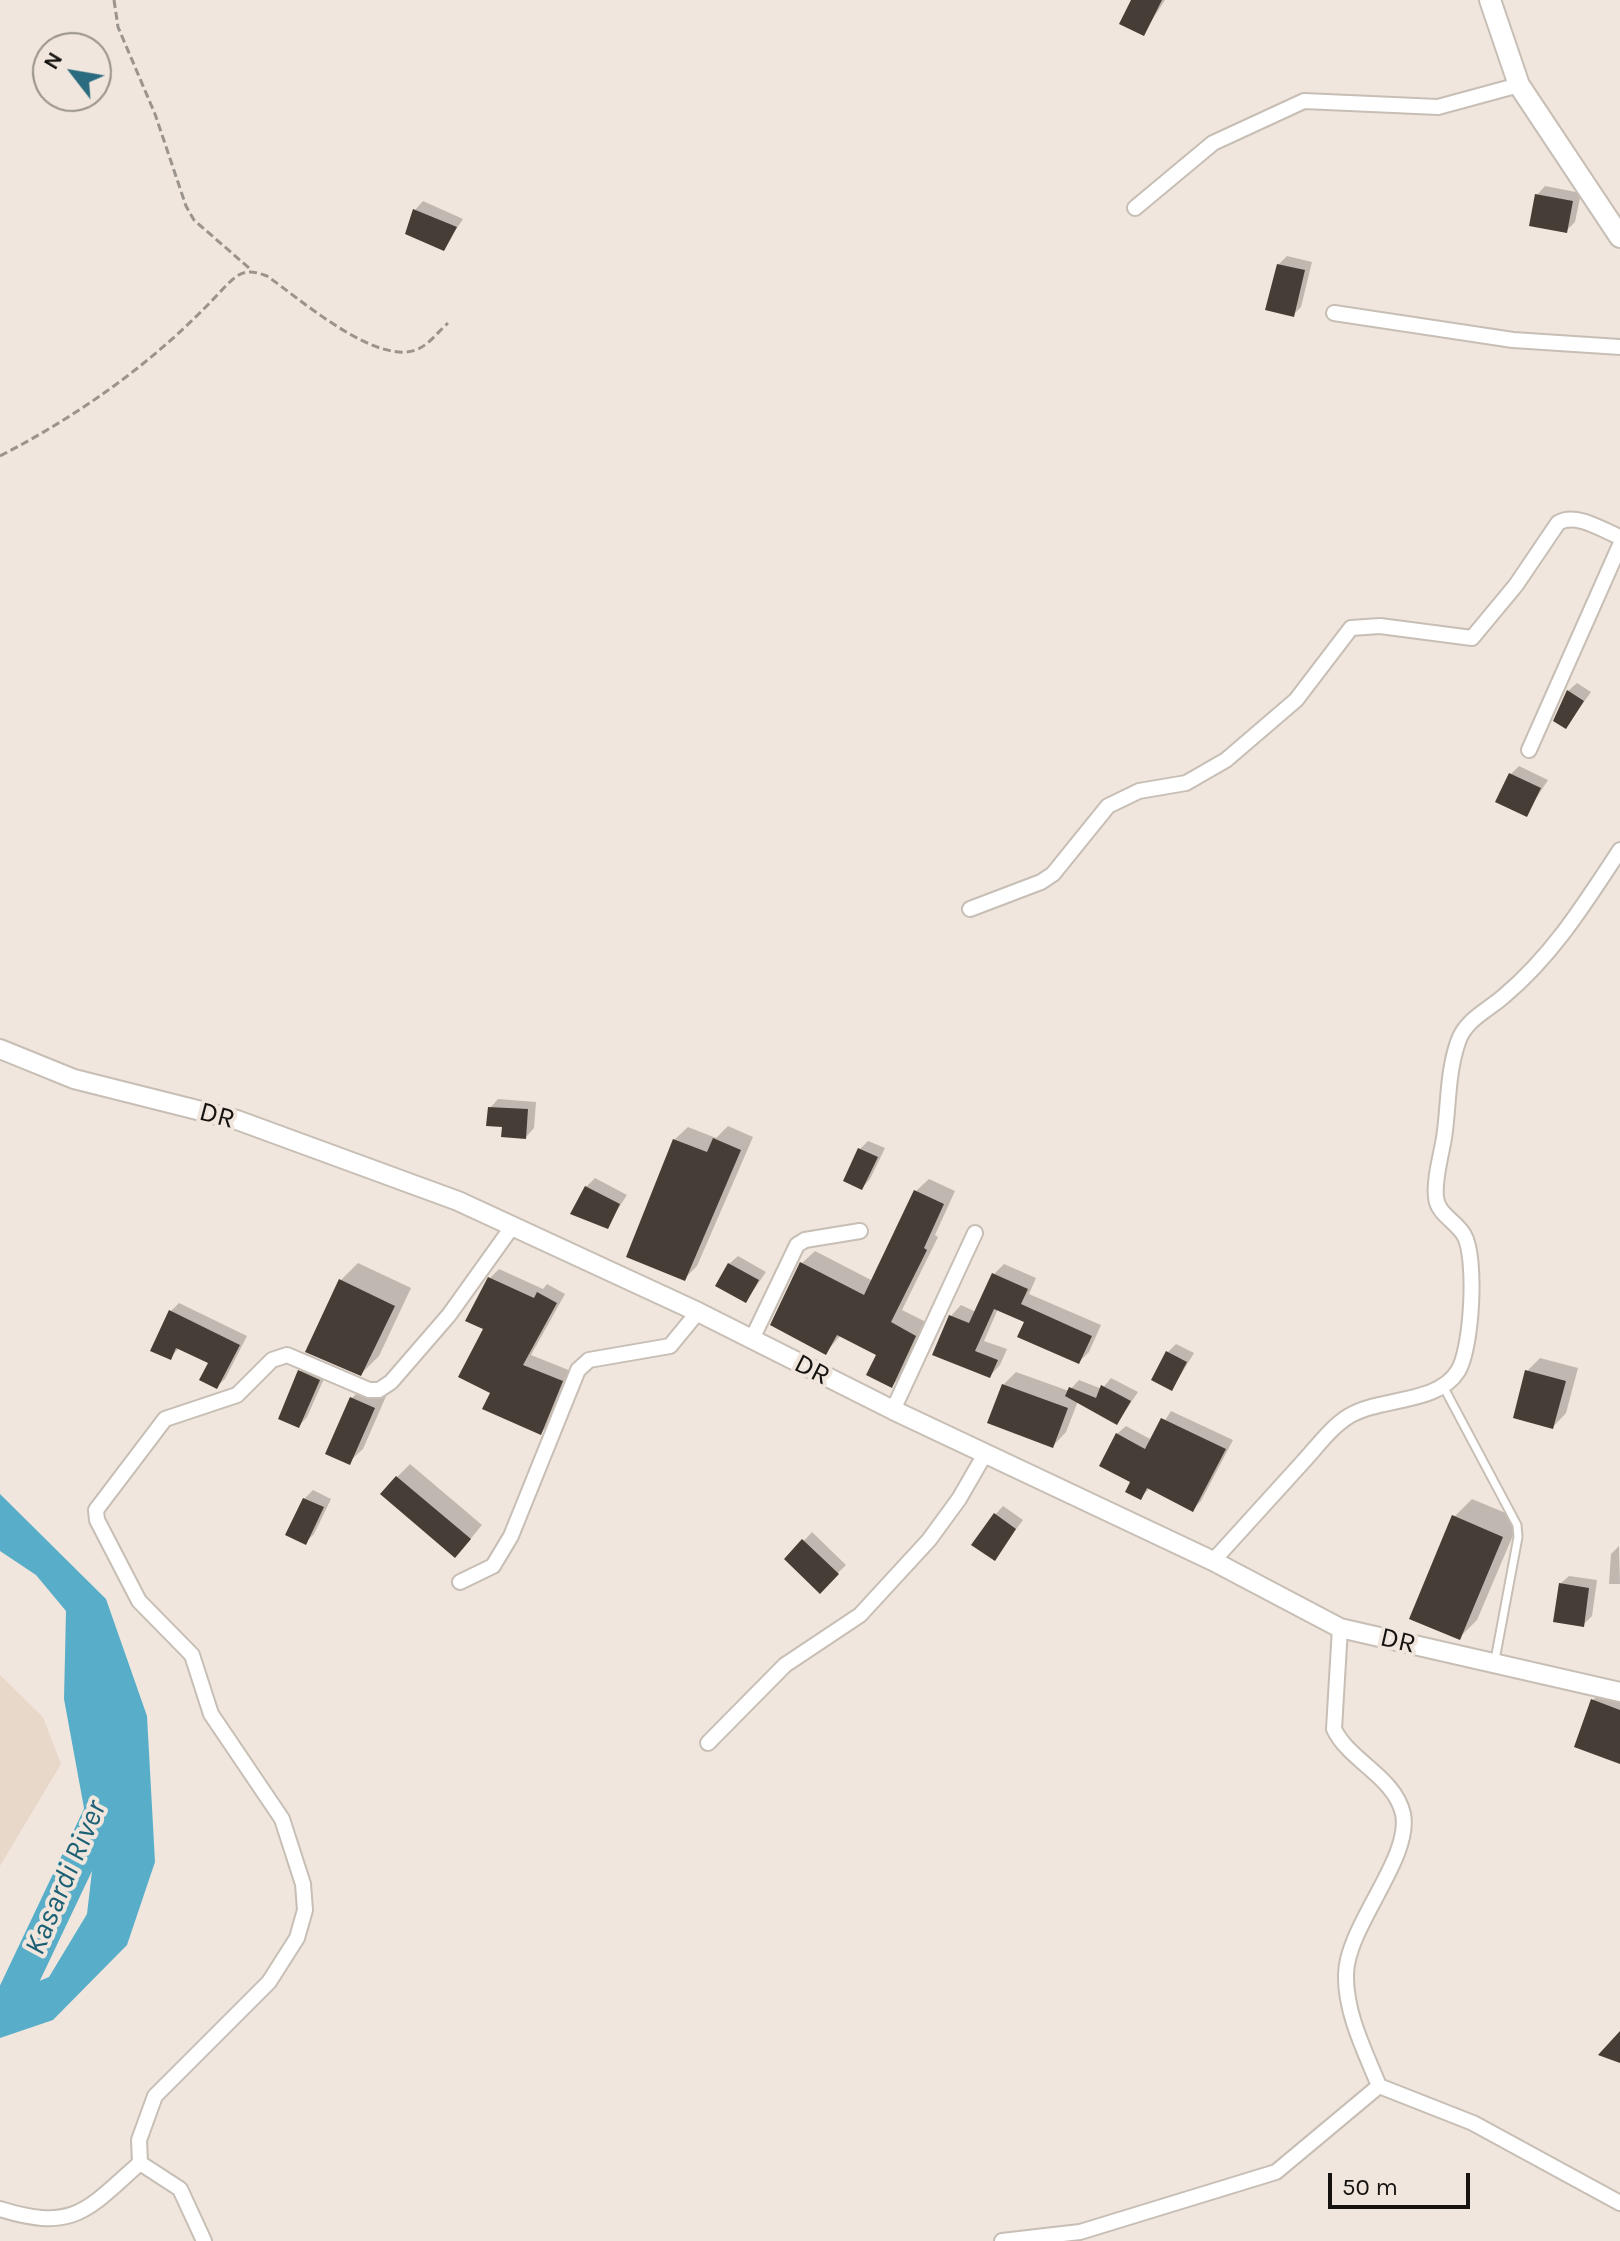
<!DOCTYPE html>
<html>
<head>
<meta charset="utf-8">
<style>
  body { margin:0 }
  #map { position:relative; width:1620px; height:2241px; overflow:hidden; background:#f0e6dd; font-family:Karla,sans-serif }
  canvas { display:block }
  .north { position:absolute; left:32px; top:32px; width:80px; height:80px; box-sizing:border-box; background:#f0e6dd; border:2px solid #98918b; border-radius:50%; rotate:301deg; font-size:22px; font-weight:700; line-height:32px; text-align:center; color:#15120f }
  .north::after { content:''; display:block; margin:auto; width:28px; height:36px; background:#2a6b7f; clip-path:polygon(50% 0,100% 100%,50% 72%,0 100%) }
  .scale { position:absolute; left:1328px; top:2173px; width:142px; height:36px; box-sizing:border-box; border:4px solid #15120f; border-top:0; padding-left:10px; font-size:24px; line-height:28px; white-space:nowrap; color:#15120f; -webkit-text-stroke:6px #f0e6dd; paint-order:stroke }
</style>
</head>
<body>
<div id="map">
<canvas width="1620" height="2241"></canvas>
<div class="north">N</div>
<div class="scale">50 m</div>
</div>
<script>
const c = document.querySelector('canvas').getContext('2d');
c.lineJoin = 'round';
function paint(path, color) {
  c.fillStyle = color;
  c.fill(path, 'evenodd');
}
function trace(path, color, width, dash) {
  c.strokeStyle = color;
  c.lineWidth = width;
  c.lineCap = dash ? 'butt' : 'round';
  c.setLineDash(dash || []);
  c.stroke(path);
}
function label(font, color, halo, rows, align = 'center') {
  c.font = font + ' Karla,sans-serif';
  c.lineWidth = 8;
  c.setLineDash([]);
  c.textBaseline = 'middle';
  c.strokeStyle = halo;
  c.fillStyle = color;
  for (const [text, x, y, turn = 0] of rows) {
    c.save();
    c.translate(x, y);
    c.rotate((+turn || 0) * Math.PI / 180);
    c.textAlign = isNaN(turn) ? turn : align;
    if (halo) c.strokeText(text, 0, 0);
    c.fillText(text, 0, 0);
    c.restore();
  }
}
paint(new Path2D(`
  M0,1675l43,42 18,47 -61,102z`), '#e8d8ca');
paint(new Path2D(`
  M0,1494l106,105 41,117 8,146 -28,83 -74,75 -53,18v-41l49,-20 38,-63 8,-69 -11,-37 -20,-109 2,-88 -30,-36 -36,-24z`), '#58aec9');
paint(new Path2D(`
  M1133,0h32l-22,34z
  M1545,186l36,7 -6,29 -9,9 -29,-36z
  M423,201l40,18 -20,30 -35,-16 7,-23z
  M1287,256l25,6 -11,45 -8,8 -15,-50z
  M1577,683l14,9 -25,35 -11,-7 13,-29z
  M1519,766l29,14 -22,34 -15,-40z
  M498,1099l38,3 -2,26 -8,9 -22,-12 -14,-17z
  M728,1126l25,11 -56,129 -13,13 -10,-139 14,-13 28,11z
  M868,1141l17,7 -15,31 -8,9 -2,-39z
  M595,1178l32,17 -20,31 -21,-39z
  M929,1179l26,12 -20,44 3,2 -36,73 26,13 -24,50 -12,13 -13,-32 -38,-19 -15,17 -24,-89 13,-12 58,30 43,-90z
  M738,1256l28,16 -20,29 -17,-37z
  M358,1263l53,25 -32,68 -18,18 -21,-93z
  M1004,1264l32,14 -7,16 72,31 -12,27 -10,10 -53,-41 -28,-12 -14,32 23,8 -7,16 -10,11 -56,-23 17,-37 10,-11 15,7 18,-38z
  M499,1269l44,20 4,-5 18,10 -34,61 40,16 -21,52 -9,10 -49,-41 -6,-64 4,-50z
  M179,1303l68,33 -22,43 -9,8 -5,-25 -31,-15 -10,11 1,-47z
  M1176,1344l18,9 -22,36 -4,-37z
  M1540,1358l38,10 -12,45 -13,14 -26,-56z
  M308,1363l19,9 -20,45 -8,9 1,-54z
  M1016,1372l53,19 10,-11 23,9 9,-11 27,14 -21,31 -39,-22 -12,31 -13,14 -50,-61z
  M365,1385l22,9 -24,55 -14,13 3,-64z
  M1171,1411l62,29 -32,61 -9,9 -42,-22 -10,10 -23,-64 9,-8 26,14z
  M410,1464l72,61 -14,17 -71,-65z
  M313,1490l18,9 -17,35 -8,8 -2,-43z
  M1472,1499l48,20 -43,101 -18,18 -5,-121z
  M1003,1506l20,14 -29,38 1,-43z
  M812,1532l34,33 -26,26 -33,-32z
  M1619,1546l1,38h-11l2,-30z
  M1569,1576l28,4 -5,36 -9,9 -23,-41z
  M1606,1687l14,5v66l-27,-58z`), '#0003');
trace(new Path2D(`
  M0,2008l10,-4 96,-202 -2,-14`), '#58aec9', 34);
paint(new Path2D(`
  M1131,0h31l-18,36 -25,-12z
  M1535,194l38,7 -6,32 -38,-7z
  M413,209l44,18 -13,24 -39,-17z
  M1277,264l28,6 -11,47 -29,-7z
  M1567,690l17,11 -18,28 -13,-8z
  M1509,773l32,15 -14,29 -32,-15z
  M488,1107l40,2 -2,30 -25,-2 1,-10 -16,-1z
  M713,1138l28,12 -56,131 -59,-24 47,-118 34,13z
  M858,1148l20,9 -16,33 -19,-9z
  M585,1186l35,18 -12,25 -38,-15z
  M914,1190l30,14 -20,44 3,2 -36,72 25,14 -24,52 -26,-13 10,-20 -39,-20 -11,20 -56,-30 30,-63 64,33z
  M728,1263l31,17 -13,23 -31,-17z
  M992,1273l36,16 -7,15 71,32 -13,28 -62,-27 7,-15 -30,-13 -19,42 23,9 -8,18 -58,-23 17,-40 20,8z
  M488,1277l46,21 3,-6 20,11 -34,62 40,16 -22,54 -59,-26 8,-16 -32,-16 25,-48 -18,-8z
  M339,1279l56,27 -34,70 -56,-24z
  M169,1310l71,35 -23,44 -18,-9 9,-17 -32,-15 -5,12 -21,-9z
  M1166,1351l21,11 -15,29 -21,-11z
  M298,1370l22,10 -21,48 -21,-9z
  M1525,1370l41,11 -13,48 -40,-11z
  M1002,1384l66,24 -15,40 -66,-25z
  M1101,1385l30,16 -14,24 -52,-29 4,-9 27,11z
  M350,1397l25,11 -25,57 -25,-11z
  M1161,1418l65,31 -33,63 -46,-24 -6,12 -16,-8 5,-10 -31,-16 17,-33 29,16z
  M396,1476l75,63 -16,19 -75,-64z
  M303,1498l21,9 -18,38 -21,-10z
  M994,1513l22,16 -21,32 -24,-16z
  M1452,1515l51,22 -43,103 -51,-21z
  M802,1539l37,35 -19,20 -36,-35z
  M1559,1583l30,5 -5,39 -31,-5z
  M1591,1699l29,11v54l-46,-17z
  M1620,2031v32l-22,-8z`), '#453d36');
const service = new Path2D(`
  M1443,1386l74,139 1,12 -23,123`);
const minor = new Path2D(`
  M1135,208l78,-65 91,-42 134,6 81,-22
  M1334,313l179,27 107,7
  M1529,750l91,-205
  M970,909l71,-27 12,-8 55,-68 31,-15 47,-8 40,-23 70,-60 55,-72 29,-2 92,12 44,-53 42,-62c18,-11 44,7 62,14
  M752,1339l45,-94 8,-5 55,-9
  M893,1410l82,-177
  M1213,1561c30,-33 60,-66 89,-98 15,-16 29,-36 47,-47 32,-19 89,-12 109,-45 14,-22 19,-114 6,-136 -8,-14 -27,-21 -28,-38 -2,-18 5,-41 8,-59 5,-33 3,-64 14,-96 7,-22 29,-31 46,-46 49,-41 81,-93 116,-146
  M460,1582l33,-16 18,-30 67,-166 11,-10 81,-14 28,-34
  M1340,1628l-6,101c15,32 61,48 69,85 9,44 -56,112 -57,160 -1,39 19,77 33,112l94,37 147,80
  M708,1743l77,-78 75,-50 69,-75 30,-41 26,-45
  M0,2209c74,23 87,1 140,-46
  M204,2241l-24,-52 -40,-26 -1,-23 16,-44 114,-114 28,-44 8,-28 -2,-26 -21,-65 -71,-105 -19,-59 -53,-54 -42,-81 -1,-10 69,-91 72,-24 35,-35 15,-5 82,35h10l12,-8 58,-67 63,-88
  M1002,2241l78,-9 196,-60 103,-86`);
const tertiary = new Path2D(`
  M0,1049l74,30 163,41 221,81 240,111 195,98 320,151 127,67 280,64`);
const secondary = new Path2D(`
  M1490,0l29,85 101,152`);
trace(service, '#c7beb5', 11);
trace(minor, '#c7beb5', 18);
trace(tertiary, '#c7beb5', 22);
trace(secondary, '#c7beb5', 24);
trace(new Path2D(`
  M114,0l4,27 37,87 31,92 8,14 55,48
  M0,456c83,-43 157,-96 221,-165 16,-17 23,-24 46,-15 32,22 113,94 153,72 10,-5 19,-17 28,-25`), '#9b938d', 3, [8, 4]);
trace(service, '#fff', 7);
trace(minor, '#fff', 14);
trace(tertiary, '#fff', 18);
trace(secondary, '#fff', 20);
label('28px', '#15120f', '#f0e6dd', [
  ["DR",217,1116,15],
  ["DR",812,1370,27],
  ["DR",1398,1641,13]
]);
label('italic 30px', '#1c6074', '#f0e6dd', [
  ["Kasardi River",66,1878,-67]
]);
</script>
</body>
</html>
